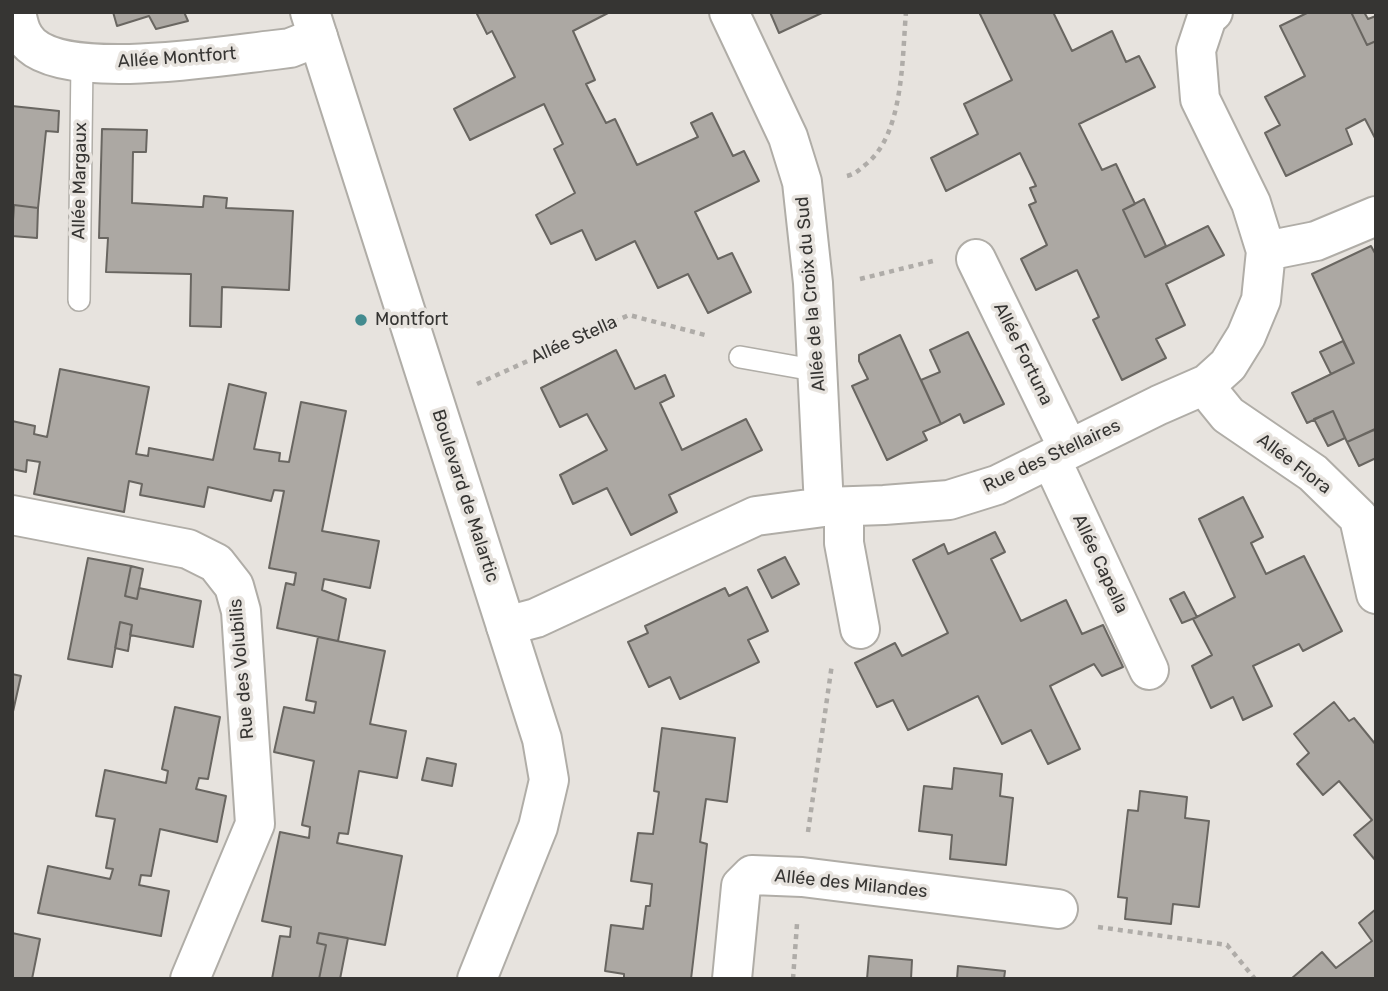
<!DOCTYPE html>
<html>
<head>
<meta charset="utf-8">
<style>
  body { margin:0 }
  #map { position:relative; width:1388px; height:991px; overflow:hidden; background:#e7e3de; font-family:Rubik,sans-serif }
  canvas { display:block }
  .frame { position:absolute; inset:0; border:14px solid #363533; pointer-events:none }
</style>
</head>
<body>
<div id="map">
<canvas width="1388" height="991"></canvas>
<div class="frame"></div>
</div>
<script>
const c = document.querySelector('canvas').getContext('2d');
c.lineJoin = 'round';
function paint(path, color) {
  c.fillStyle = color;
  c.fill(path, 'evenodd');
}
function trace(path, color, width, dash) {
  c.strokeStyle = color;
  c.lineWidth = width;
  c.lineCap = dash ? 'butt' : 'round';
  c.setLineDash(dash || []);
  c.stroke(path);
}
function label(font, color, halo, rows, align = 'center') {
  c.font = font + ' Rubik,sans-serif';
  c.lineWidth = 7;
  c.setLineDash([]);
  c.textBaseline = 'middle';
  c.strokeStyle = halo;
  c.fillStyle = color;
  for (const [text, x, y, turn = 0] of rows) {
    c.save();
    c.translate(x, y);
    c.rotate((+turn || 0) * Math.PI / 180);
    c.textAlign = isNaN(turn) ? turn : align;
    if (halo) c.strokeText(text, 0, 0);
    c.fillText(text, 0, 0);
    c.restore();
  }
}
const building = new Path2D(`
  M113,12h71l4,9 -32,8 -7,-13 -32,10z
  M476,12h134l-37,19 22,49 -9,4 20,39 9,-4 22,46 61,-28 -7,-14 21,-10 21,43 11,-5 15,30 -64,31 23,47 14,-6 19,39 -43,21 -20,-39 -30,14 -23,-47 -39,19 -14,-30 -31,14 -15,-29 39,-22 -21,-44 9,-5 -19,-40 -74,36 -16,-31 61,-32 -23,-46 -5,3z
  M770,12h54l-45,21z
  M979,12h74l19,39 40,-20 14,31 13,-6 16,31 -76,37 23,46 14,-6 19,40 -12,6 22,47 63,-31 16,29 -58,29 19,41 -29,14 10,19 -44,22 -29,-60 6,-3 -22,-47 -41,20 -15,-31 26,-14 -18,-40 7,-3 -6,-14 6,-2 -16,-33 -74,38 -15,-33 47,-24 -14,-30 48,-24z
  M1309,12h42l16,33 9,-4v99l-11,-21 -19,10 6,15 -66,32 -21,-43 15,-8 -15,-28 40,-21 -25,-50z
  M1351,12h13l4,7 8,-3v25l-9,4z
  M12,106l47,5 -1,21 -12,-1 -8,77 -24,-3 -2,24z
  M102,129l45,1 -1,22h-13l-1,51 68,4h3l1,-11 23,2 -1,10 67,3 -4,79 -67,-3 -1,40 -31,-1 1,-52 -85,-2 2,-34h-9z
  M1144,199l22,47 -21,11 -22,-47z
  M14,205l24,3 -1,30 -25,-2z
  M1371,246l5,9v174l-29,13 -14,-31 -26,12 -15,-30 62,-30 -42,-89z
  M968,332l36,72 -40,19 -4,-9 -19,10 -20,-44 19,-8 -10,-22z
  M900,335l41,89 -18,8 4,8 -40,20 -35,-74 16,-7 -9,-18v-6z
  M1343,341l11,22 -23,11 -11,-22z
  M616,350l19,39 30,-14 9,21 -14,7 22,47 64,-31 16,31 -93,45 8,17 -46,23 -24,-47 -34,16 -13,-29 47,-25 -20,-36 -27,13 -19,-39z
  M60,369l89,18 -13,67 12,2 1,-8 64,12 16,-76 37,9 -12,56 26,4 -1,8 10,1 12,-60 45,9 -24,120 57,10 -9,47 -46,-9 -2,11 24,9 -8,42 -61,-13 9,-45 8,2 2,-12 -27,-5 15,-77 -10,-1 -3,11 -63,-14 -4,20 -64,-12 2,-11 -13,-3 -5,31 -90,-18 6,-32 -13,-2 -1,12 -14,-3v-48l23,5 -1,8 13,3z
  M1333,411l12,27 -17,8 -14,-27z
  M1375,429l1,29 -17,8 -12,-24z
  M1243,497l20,40 -12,6 15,31 38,-18 38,75 -39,20 -4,-7 -46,22 19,40 -29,14 -10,-23 -22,11 -19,-42 20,-11 -19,-36 42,-22 -36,-78z
  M995,532l10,20 -14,7 30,62 45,-21 16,34 21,-9 20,42 -21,9 -8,-12 -44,22 30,63 -32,15 -17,-34 -29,14 -24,-48 -70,34 -15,-30 -16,7 -22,-44 40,-20 7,13 46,-23 -35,-73 31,-16 4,10z
  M785,557l14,27 -27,14 -14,-28z
  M88,558l43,8 -6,30 12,3 2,-11 62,13 -8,46 -63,-12 2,-10 -12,-3 -8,45 -44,-8z
  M131,566l12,3 -6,30 -12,-3z
  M747,587l21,44 -20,9 11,22 -79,37 -10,-22 -21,10 -21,-45 20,-9 -3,-7 80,-38 4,8z
  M1184,592l13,25 -15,6 -12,-24z
  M120,622l12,3 -4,26 -13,-3z
  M318,637l67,14 -15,73 36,7 -9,47 -38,-7 -11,63 -9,-1 -2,10 65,13 -17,89 -66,-12 -2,10 9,2 -7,34h-47l8,-43 10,1 1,-10 -29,-6 18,-89 29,6 1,-11 -8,-2 12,-64 -40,-9 10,-45 30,6 2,-11 -10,-2z
  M12,674l9,2 -9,40z
  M1334,702l15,19 5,-3 22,27v116l-22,-26 18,-15 -33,-39 -16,14 -26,-31 12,-11 -15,-19z
  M175,707l45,10 -12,62 -9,-1 -3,11 30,7 -9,46 -57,-13 -9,47 -10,-1 -2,10 30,6 -8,45 -123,-23 10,-47 62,13 3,-10 -7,-1 9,-49 -19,-3 9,-46 61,13 2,-12 -6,-2z
  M662,728l73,10 -8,64 -21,-3 -6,43 7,2 -16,135h-67v-5l-19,-3 6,-46 32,4 3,-23h4l2,-22 -21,-3 7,-48 15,1 6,-42 -5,-1z
  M427,758l29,6 -4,22 -30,-6z
  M954,768l48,6 -2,22 13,2 -7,67 -56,-6 2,-24 -33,-4 5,-45 28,3z
  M1140,791l47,6 -2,21 24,3 -10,86 -26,-3 -2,20 -46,-5 2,-21 -9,-1 10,-87 10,1z
  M1376,909v70h-85l31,-27 14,16 36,-27 -13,-18z
  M12,933l28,6 -8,40h-20z
  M319,933l29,5 -8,41h-21l7,-34 -9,-2z
  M869,956l43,4 -1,19h-44z
  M958,966l47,5 -1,8h-47z`);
paint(building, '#aca8a3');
trace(building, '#696661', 2);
const service = new Path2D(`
  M79,300l3,-238
  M740,357l62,11 16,-4`);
const minor = new Path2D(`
  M16,12c3,14 5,24 15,33 40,36 190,11 243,5l16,-2 28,-11
  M729,12l59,125 14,45 11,101 11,224
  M1266,251l50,-10 60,-25
  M976,259l92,189
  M1207,384l8,15 13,16 85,58 46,45 17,76
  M1051,459l98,211
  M844,507v36l16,86
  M12,515l176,34 28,14 18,23 7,25 14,213 -65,155
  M506,626l30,-8 220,-102 68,-9 60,-2 65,-5 48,-15 162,-80 48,-21 21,-19 18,-29 15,-36 5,-49 -15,-48 -51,-104 -4,-49 11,-33 6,-5
  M732,979l9,-93 11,-11 50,2 256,32`);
const tertiary = new Path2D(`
  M310,12l232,727 7,41 -11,47 -61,152`);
trace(service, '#b0ada7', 24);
trace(minor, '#b0ada7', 42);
trace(tertiary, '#b0ada7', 42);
trace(new Path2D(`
  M847,176c8,-2 12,-6 18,-11 39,-30 37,-107 41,-153
  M860,279l73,-18
  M477,384l152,-69 80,21
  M808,832l24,-168
  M1098,927l129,18 28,34
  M793,979l4,-55`), '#afaca8', 4.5, [5, 5]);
trace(service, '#fff', 21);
trace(minor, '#fff', 38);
trace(tertiary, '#fff', 38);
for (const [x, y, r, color] of [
  [361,320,7,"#438b8f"]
]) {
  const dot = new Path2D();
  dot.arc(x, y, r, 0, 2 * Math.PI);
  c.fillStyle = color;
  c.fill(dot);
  trace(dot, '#e7e3de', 2.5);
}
label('18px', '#363533', '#e7e3de', [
  ["Allée Montfort",177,58,-4],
  ["Allée Margaux",80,181,-89],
  ["Allée de la Croix du Sud",811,294,-95],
  ["Allée Stella",574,340,-24],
  ["Allée Fortuna",1023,354,64],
  ["Rue des Stellaires",1052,456,-25],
  ["Allée Flora",1294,464,37],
  ["Boulevard de Malartic",465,496,72],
  ["Allée Capella",1100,564,65],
  ["Rue des Volubilis",242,669,-95],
  ["Allée des Milandes",851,884,6]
]);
label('18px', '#363533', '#e7e3de', [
  ["Montfort",375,320]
], 'left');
</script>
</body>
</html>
